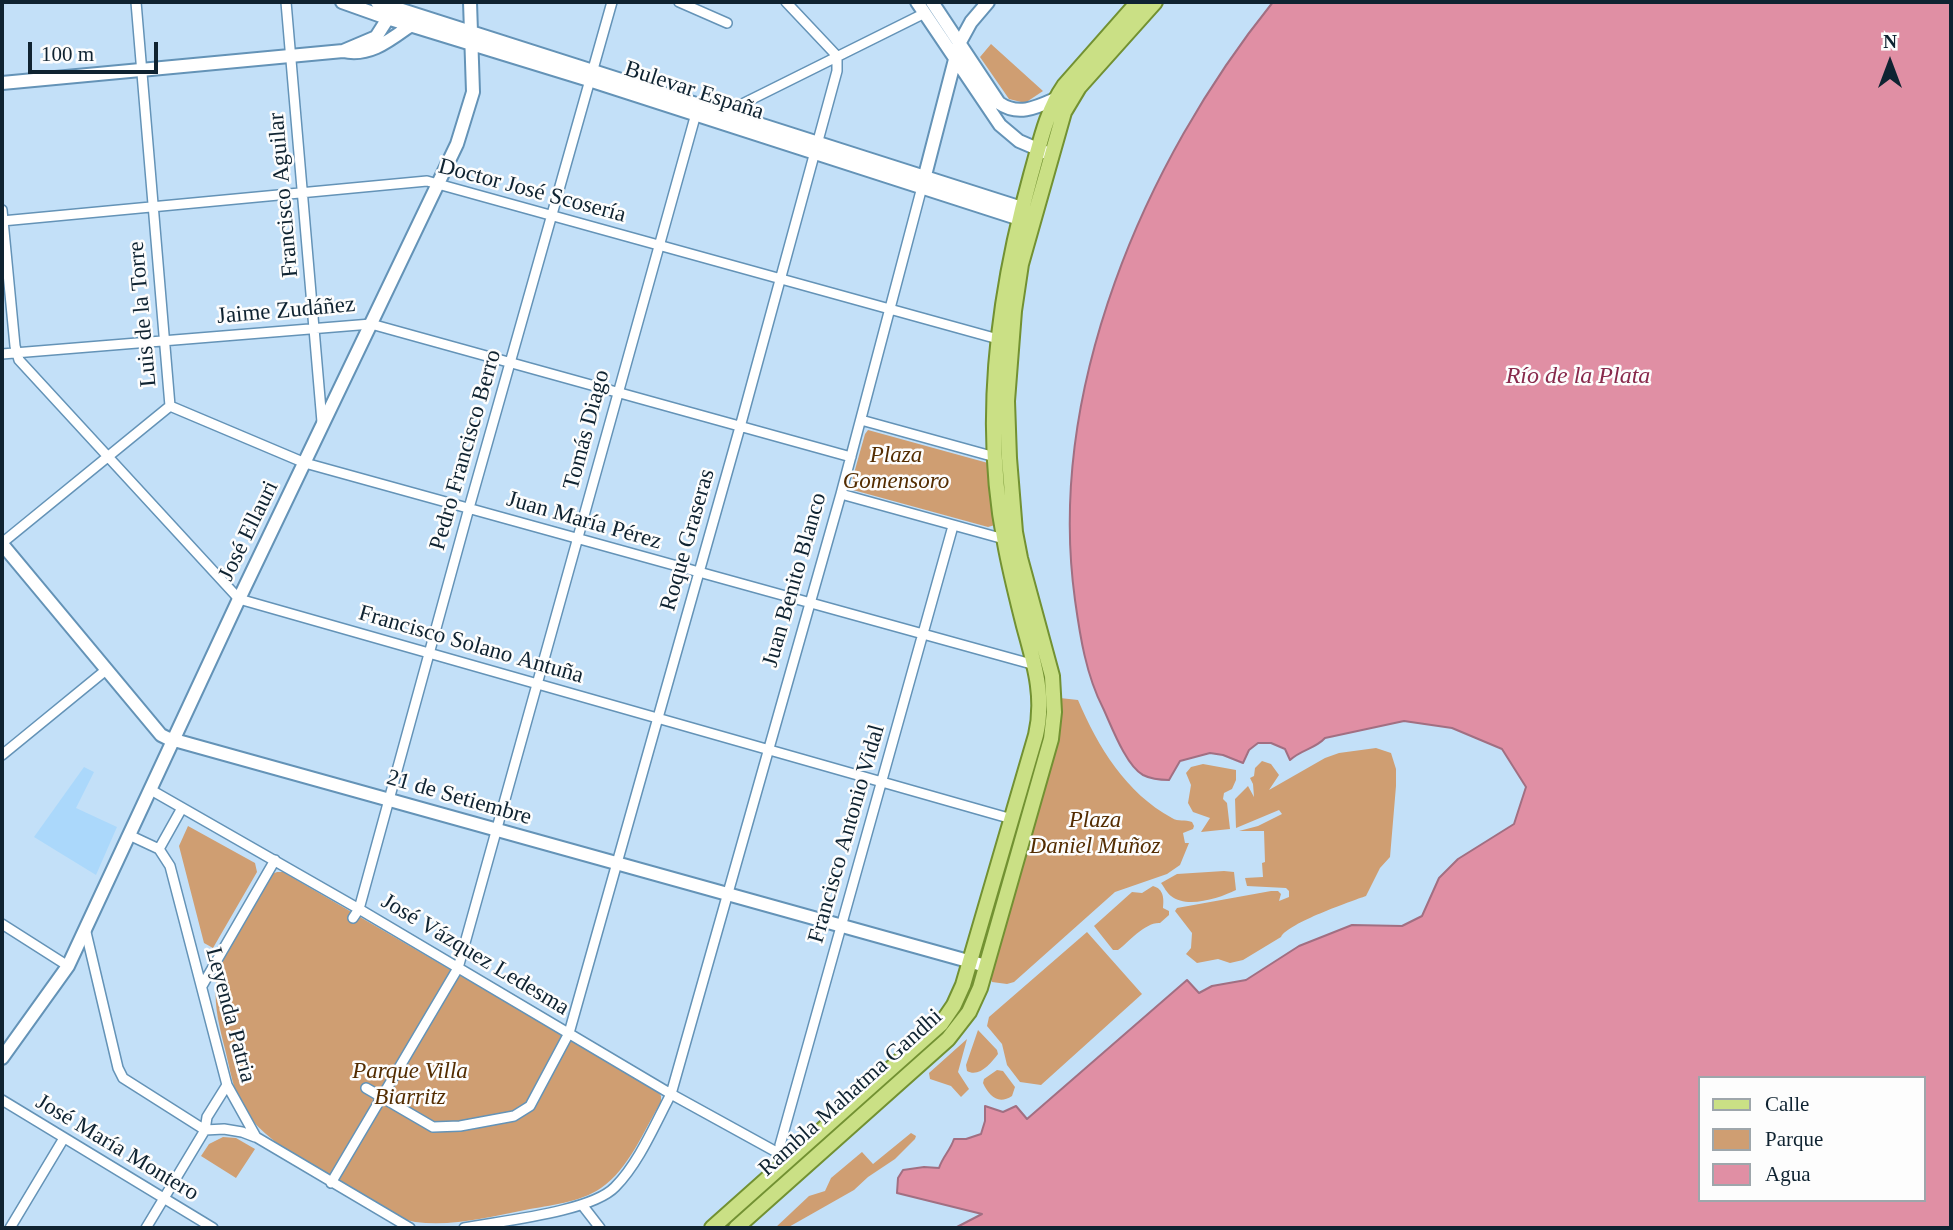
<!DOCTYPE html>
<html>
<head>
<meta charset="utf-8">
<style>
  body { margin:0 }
  #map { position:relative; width:1953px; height:1230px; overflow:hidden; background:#c3e0f8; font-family:"Times New Roman",serif }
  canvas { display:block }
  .frame { position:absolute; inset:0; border:4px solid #0f2331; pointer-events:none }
  .legend { position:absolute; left:1698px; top:1076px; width:228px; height:126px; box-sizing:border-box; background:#fdfdfd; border:2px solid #9ea6ab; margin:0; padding:9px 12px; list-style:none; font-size:21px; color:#0f2331 }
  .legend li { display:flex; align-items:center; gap:14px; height:35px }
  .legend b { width:35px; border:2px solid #9ea6ab }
  .north { position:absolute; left:1855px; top:28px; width:70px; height:70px; -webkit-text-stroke:5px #fdfdfd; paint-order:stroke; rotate:0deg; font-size:19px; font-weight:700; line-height:28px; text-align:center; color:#0f2331 }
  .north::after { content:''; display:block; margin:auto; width:24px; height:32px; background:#0f2331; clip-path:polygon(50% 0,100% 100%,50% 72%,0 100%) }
  .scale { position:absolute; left:28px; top:42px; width:130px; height:32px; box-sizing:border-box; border:4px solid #0f2331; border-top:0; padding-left:9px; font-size:21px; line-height:24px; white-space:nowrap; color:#0f2331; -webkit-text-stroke:5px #fdfdfd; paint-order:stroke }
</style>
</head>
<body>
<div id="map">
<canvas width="1953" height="1230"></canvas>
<div class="frame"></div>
<ul class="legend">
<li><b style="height:9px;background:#cae085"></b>Calle</li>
<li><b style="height:19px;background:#cf9e72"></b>Parque</li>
<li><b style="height:19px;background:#e08fa4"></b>Agua</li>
</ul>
<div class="north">N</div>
<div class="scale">100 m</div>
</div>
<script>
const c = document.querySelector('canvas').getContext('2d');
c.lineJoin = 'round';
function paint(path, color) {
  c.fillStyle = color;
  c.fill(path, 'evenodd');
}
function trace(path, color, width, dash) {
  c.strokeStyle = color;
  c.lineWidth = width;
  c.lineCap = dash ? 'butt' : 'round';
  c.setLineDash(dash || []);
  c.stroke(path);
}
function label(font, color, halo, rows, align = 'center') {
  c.font = font + ' "Times New Roman",serif';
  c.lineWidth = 5;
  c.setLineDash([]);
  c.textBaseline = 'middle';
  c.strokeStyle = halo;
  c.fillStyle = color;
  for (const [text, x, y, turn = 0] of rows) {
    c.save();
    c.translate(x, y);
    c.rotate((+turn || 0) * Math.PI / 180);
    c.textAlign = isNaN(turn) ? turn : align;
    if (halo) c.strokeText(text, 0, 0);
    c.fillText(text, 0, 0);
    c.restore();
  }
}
paint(new Path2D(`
  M84,767l10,5 -18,36 41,19 -21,48 -62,-38z`), '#abd8fb');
paint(new Path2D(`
  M991,44l52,47 -18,12 -16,-4 -29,-42z
  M868,430l120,33 7,62 -7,2 -135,-37 -2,-6 14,-50z
  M1060,698l18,2c20,47 48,93 94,118 6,4 13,1 20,4l2,4 -1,3 -10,4 2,10h4l-9,22 -13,9 -52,18 -101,90 -7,2 -15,-2 -1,-3 65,-228 4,-26z
  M1376,748l15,5 5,16v17l-6,71 -10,11 -14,28c-14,5 -78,27 -85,41l-38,23 -13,3 -12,-4 -21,4 -11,-9 5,-6 1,-15 -17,-22 2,-3 94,-17h7l3,3 -2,7 10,-4v-6l-3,-3 -39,-2 -2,-8 18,-1 -1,-14 3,-1 -1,-31h-25l19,-5 24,-12 -3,-4 -43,18 -1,-29 13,-13 6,11 -1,-13 -3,-6 4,-2 1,-8 7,-7 9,3 8,11 -10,15 56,-32 14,-5z
  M1203,764l33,6v10l-4,9 -8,4 -1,6 4,4 3,26 -29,3 9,-14 -17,-6 -5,-9 3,-18 -5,-12 5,-6z
  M188,826l67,37 2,9 -44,76 -9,-5 -25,-97z
  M1224,871l10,1 2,18c-16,8 -49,19 -65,6 -4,-3 -7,-9 -10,-13l16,-9z
  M277,872h6l375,219 3,5v6c-17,28 -32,67 -60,86 -22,15 -51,17 -76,22 -36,7 -73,17 -110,12 -21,-4 -43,-20 -61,-31 -33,-18 -91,-50 -110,-82 -11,-18 -14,-40 -19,-60 -5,-20 -11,-42 -9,-63 4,-40 36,-78 56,-112z
  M1153,886c11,3 11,13 10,22l6,3v4l-9,8c-15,-1 -31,19 -42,27h-5l-19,-24 38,-34 10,1z
  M1087,932l55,62 -101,91 -21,-3 -13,-17 -5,-21 -15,-18 2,-9z
  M974,968l7,1 -20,50 -172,154 1,-8 147,-130z
  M978,1030l19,20 1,4c-7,9 -19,24 -31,17l-1,-6z
  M967,1039l-9,33 11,17 -8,8 -10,-11 -21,-7 -1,-6z
  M997,1070l6,1 12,16 -3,9c-14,9 -23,0 -29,-13l1,-4z
  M911,1133l5,3 -1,3 -20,20 -27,18 -14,13 -67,38h-12l34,-32 16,-5 6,-13 31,-26 11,12z
  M223,1137l13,1 19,11 -19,29 -35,-22 8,-12z`), '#cf9e72');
const water = new Path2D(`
  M1273,2h678v1226h-996l27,-14 -85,-21 1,-15 5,-8 21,-3 15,1c4,-12 11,-17 15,-29h12l15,-5 4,-13v-15l18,6 13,-6 11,13 160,-139 12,13 13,-7 34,-6 53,-34 53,-21 50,1 20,-10 17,-38 19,-19 56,-35 12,-37 -24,-38 -50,-21 -48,-7 -79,17c-10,11 -23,11 -35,22l-5,-11 -14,-6h-13l-9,7 -6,13 -20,-8 -13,-2 -30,8 -11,19c-9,0 -18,-1 -26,-5 -17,-9 -32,-50 -40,-67 -17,-33 -23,-72 -28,-108 -29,-209 69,-438 198,-598zM1699,1078h224v122h-224z`);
paint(water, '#e08fa4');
trace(water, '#a16f82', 2);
const street = new Path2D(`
  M136,2l34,404
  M286,2l36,420
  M679,2l48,21
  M724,113l201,-100
  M2,210l13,136 4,14 220,239 773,220
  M2,221l425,-40 571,158
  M2,354l369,-30 480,133
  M170,406l135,57 730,202
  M861,420l134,37
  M841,494l163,45
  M2,543l168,-137
  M2,755l104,-85
  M151,790l208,119 312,185 109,60
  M129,835l30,14 11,17 57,219 29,52 154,91
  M159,849l23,-41
  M353,918l6,-9 110,-401 143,-506
  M2,924l66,42
  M85,928l33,140 5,10 82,52 19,-1 18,3 13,5
  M202,986l73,-126
  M366,1088l67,39 27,-1 54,-10 16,-10 39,-73 171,-606 97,-356v-15l-51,-54
  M2,1100l211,128
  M780,1154v-9l173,-619
  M331,1183l127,-215 239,-858
  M583,1206l17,22
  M10,1228l54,-90
  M146,1228l59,-98 2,-13 20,-32
  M464,1228c36,-7 127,-16 151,-41 24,-24 40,-63 56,-93l170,-600 81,-307`);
const secondary = new Path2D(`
  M342,2l45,16 202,62 440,142
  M377,2l645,206
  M917,2l83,123 19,16 28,12
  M932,2l67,101c19,13 36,5 56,-4
  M343,51l33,-14 16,-25
  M2,83l341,-32c27,6 47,-11 68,-26
  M923,183l36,-139 12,-22 17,-20
  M2,544l159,191 6,3 819,228
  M2,1058l66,-92 171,-367 218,-455 16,-52 -3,-90`);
const primary = new Path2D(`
  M712,1228l229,-204 13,-19 9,-20 73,-250c9,-39 -2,-72 -12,-109 -7,-28 -14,-55 -19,-83 -24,-123 -7,-249 26,-368 9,-31 15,-63 33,-89l74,-84
  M736,1228l212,-189 21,-27 11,-24 71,-249 3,-27 -2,-36 -32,-118 -5,-26 -6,-74 -2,-57 7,-90 7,-47 43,-152 15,-25 76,-85`);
trace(street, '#6493b7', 12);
trace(secondary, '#6493b7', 16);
trace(primary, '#729132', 18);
trace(street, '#fff', 9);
trace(secondary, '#fff', 12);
trace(primary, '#cae085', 14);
label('23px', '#0f2331', '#fdfdfd', [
  ["Bulevar España",694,91,18],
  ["Doctor José Scosería",532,191,15],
  ["Francisco Aguilar",284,195,-95],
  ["Jaime Zudáñez",286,311,-5],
  ["Luis de la Torre",143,314,-95],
  ["Tomás Diago",587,430,-75],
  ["Pedro Francisco Berro",466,450,-74],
  ["Juan María Pérez",584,521,16],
  ["José Ellauri",249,531,-64],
  ["Roque Graseras",688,540,-74],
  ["Juan Benito Blanco",795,580,-74],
  ["Francisco Solano Antuña",471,645,16],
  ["21 de Setiembre",459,798,16],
  ["Francisco Antonio Vidal",847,834,-74],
  ["José Vázquez Ledesma",475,955,31],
  ["Leyenda Patria",230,1015,75],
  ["Rambla Mahatma Gandhi",851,1093,-42],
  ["José María Montero",117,1148,31]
]);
label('italic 23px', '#532c00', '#fdfdfd', [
  ["Plaza",896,456],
  ["Gomensoro",896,482],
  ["Plaza",1095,821],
  ["Daniel Muñoz",1095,847],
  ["Parque Villa",410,1072],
  ["Biarritz",410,1098]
]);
label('italic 24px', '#88294b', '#fdfdfd', [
  ["Río de la Plata",1578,377]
]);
</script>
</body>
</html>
